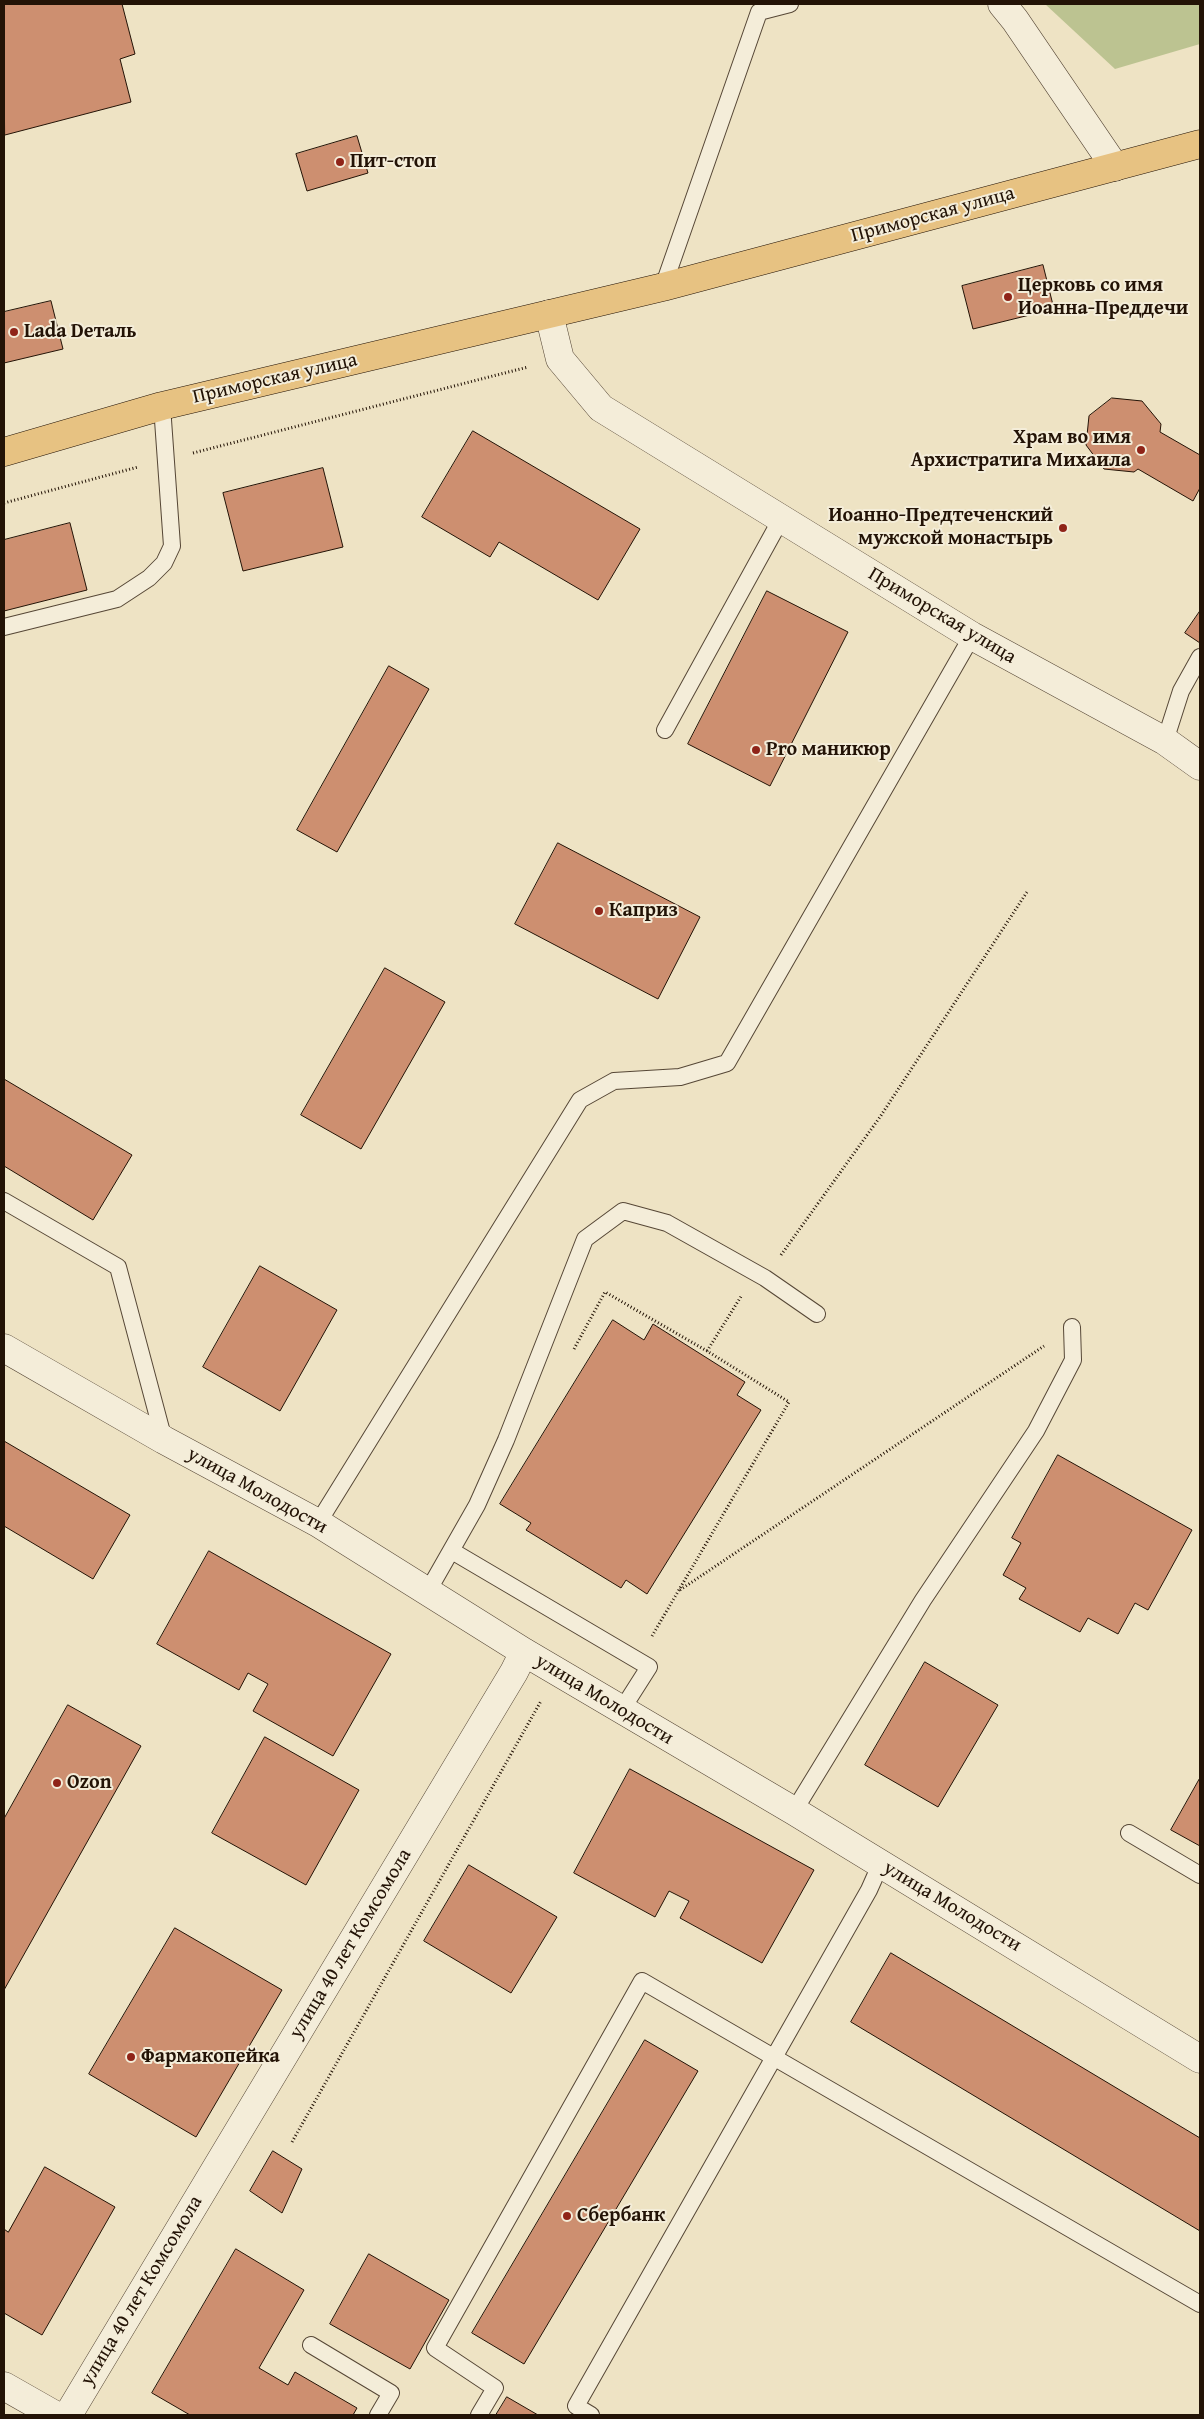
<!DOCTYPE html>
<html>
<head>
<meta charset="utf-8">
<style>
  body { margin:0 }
  #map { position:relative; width:1204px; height:2419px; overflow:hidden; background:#eee3c4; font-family:"Gentium Book Plus",serif }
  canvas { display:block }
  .frame { position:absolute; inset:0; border:5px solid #231306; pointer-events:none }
</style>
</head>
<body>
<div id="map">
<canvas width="1204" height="2419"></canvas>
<div class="frame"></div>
</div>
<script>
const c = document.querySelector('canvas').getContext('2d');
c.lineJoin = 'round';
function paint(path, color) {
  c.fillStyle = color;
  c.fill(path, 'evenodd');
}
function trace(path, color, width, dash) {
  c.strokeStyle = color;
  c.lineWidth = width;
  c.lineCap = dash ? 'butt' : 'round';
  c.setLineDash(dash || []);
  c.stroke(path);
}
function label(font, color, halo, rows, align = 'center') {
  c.font = font + ' "Gentium Book Plus",serif';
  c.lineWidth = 4;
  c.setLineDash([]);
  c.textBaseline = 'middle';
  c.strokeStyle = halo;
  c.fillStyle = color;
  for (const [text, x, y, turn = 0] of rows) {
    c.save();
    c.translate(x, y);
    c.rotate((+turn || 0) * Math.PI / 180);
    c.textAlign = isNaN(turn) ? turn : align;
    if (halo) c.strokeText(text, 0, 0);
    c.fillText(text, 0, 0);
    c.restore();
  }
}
paint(new Path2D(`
  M1045,4h155v40l-85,25z`), '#bcc391');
const building = new Path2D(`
  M4,4h118l13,50 -15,5 11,43 -126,33z
  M357,136l11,37 -61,18 -11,-37z
  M1043,265l11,44 -81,20 -11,-43z
  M51,301l12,48 -59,14v-51z
  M1112,398l30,3 19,23 -1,8 40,23v33l-7,13 -55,-32 -4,3 -30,-3 -18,-24 3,-29z
  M473,431l167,98 -42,71 -99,-58 -9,15 -68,-40z
  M323,468l20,79 -100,24 -20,-78z
  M70,523l17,67 -83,21v-71z
  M767,591l81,41 -78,154 -82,-42z
  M1200,611v32l-15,-10z
  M389,666l40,23 -92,163 -40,-22z
  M558,843l142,74 -42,82 -143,-75z
  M385,968l60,34 -84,147 -60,-34z
  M4,1079l128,76 -39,65 -89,-54z
  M260,1266l77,44 -57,101 -77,-44z
  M613,1320l31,20 9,-16 92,58 -8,13 24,15 -114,184 -21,-14 -5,8 -95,-58 5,-7 -31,-19z
  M4,1441l126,74 -37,64 -89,-53z
  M1058,1455l134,75 -44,80 -13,-7 -17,31 -30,-16 -8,14 -61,-33 7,-11 -23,-13 18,-32 -9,-5z
  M209,1551l182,103 -58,102 -80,-45 15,-27 -20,-11 -9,17 -82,-46z
  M925,1662l73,43 -60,102 -73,-42z
  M68,1705l73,41 -137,244v-171z
  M265,1737l94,53 -53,95 -94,-52z
  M630,1769l184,101 -52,93 -82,-45 9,-17 -20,-10 -14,26 -81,-44z
  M1200,1778v68l-29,-16z
  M469,1865l88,52 -46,76 -87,-52z
  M175,1928l107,62 -86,147 -107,-63z
  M891,1953l309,185v93l-349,-209z
  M645,2040l53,31 -174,293 -52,-31z
  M273,2151l29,18 -20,44 -32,-22z
  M45,2167l70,40 -73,128 -38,-22v-84l4,3z
  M236,2249l68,41 -45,78 29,17 7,-13 62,36 -4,7h-163l-38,-22z
  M369,2254l80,46 -39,69 -80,-45z
  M507,2397l31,18h-42z`);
paint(building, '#cd8f70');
trace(building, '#231306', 1);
const service = new Path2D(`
  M663,287l96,-275 31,-8
  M4,627l113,-28 32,-21 15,-15 8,-17 -10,-140
  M665,730l116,-211
  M1165,741l16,-50 19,-34
  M4,1201l114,66 46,173
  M318,1523l262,-423 34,-19 66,-4 47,-14 245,-427
  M452,1551l197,116 -28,44
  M428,1591l49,-86 29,-65 79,-201 38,-28 44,12 98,55 52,36
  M794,1811l129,-211 113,-169 37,-71 -1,-33
  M1129,1833l71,42
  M311,2345l80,48 -13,22
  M479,2415l16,-27 -60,-40 207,-367 558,323
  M591,2415l-15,-9 293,-516 12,-27`);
const minor = new Path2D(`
  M1002,4l13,16 100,147
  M549,314l11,45 41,49 371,228 193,105 35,25
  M4,1348l160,92 154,83 206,129 270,159 406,248
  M4,2386l51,29
  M68,2415l446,-743 10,-20`);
const trunk = new Path2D(`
  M4,452l158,-46 501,-119 537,-143`);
trace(service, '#564736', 18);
trace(minor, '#564736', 29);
trace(trunk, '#231306', 29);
trace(new Path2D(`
  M193,453l335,-86
  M4,503l134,-36
  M781,1255l99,-138 147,-225
  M574,1349l31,-57 102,59 82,51 -137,234
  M707,1351l35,-56
  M680,1590l364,-244
  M292,2142l249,-441`), '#231306', 3, [1, 2.5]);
trace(service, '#f4edd9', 16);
trace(minor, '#f4edd9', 28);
trace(trunk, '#e7c282', 28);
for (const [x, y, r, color] of [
  [340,162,5,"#8f2418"],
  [1008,297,5,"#8f2418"],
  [14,332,5,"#8f2418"],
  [1141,450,5,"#8f2418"],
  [1063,528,5,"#8f2418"],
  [756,750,5,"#8f2418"],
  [599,911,5,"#8f2418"],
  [57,1783,5,"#8f2418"],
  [131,2057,5,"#8f2418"],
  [567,2216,5,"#8f2418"]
]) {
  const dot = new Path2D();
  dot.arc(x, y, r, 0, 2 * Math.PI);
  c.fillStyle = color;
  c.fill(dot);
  trace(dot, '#f4edd9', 2);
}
label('bold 20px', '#231306', '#f4edd9', [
  ["Пит-стоп",350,162],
  ["Церковь со имя",1018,286],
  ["Иоанна-Преддечи",1018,309],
  ["Lada Dеталь",24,332],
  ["Храм во имя",1131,438,"right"],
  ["Архистратига Михаила",1131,461,"right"],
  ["Иоанно-Предтеченский",1053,516,"right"],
  ["мужской монастырь",1053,539,"right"],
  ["Pro маникюр",766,750],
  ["Каприз",609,911],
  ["Ozon",67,1783],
  ["Фармакопейка",141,2057],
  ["Сбербанк",577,2216]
], 'left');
label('20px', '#231306', '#f4edd9', [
  ["Приморская улица",933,215,-15],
  ["Приморская улица",275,379,-13],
  ["Приморская улица",942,616,31],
  ["улица Молодости",257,1491,29],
  ["улица Молодости",604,1700,31],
  ["улица Молодости",952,1907,31],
  ["улица 40 лет Комсомола",351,1944,-59],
  ["улица 40 лет Комсомола",142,2291,-59]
]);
</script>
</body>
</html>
